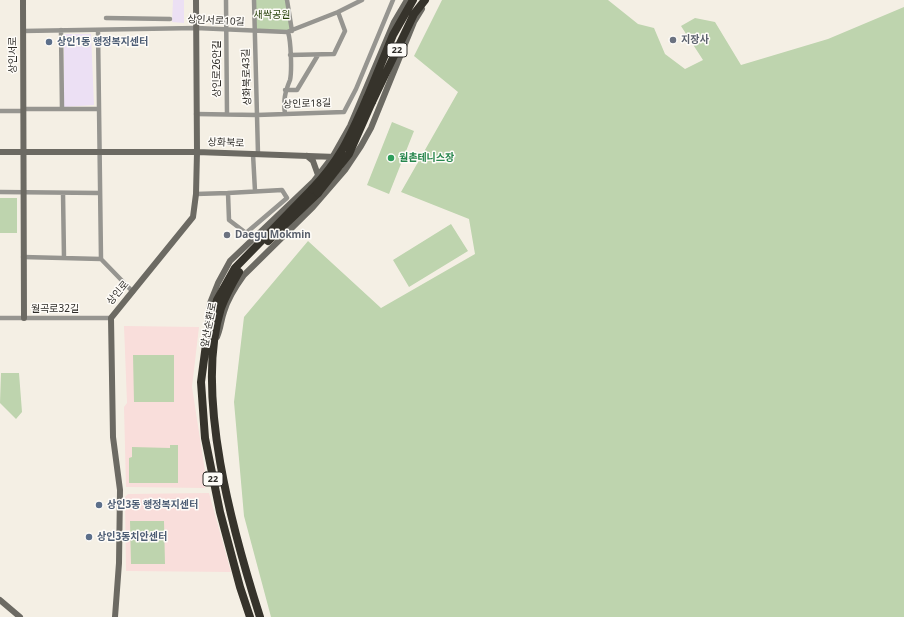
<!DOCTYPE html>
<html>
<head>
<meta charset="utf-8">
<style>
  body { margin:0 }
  canvas { display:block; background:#f4efe4 }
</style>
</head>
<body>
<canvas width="904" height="617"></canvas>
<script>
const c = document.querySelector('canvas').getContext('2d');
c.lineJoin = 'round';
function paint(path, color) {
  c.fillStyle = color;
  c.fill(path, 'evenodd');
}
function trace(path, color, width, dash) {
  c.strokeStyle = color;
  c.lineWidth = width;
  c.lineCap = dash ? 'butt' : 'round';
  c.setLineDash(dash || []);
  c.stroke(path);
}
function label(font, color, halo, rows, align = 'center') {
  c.font = font + ' "Noto Sans","Noto Sans KR",sans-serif';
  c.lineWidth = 3;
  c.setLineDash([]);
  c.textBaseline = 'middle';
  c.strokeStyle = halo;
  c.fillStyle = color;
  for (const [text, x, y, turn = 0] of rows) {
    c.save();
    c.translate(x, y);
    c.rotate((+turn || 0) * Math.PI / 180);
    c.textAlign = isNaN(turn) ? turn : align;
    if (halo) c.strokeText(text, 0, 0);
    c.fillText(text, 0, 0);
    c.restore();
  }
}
paint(new Path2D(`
  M173,0h11v23l-12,-1z
  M64,34h27l3,71 -30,2z`), '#ece0f4');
paint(new Path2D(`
  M124,326l75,1 -7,60 15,97 -2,4 -79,-1 -2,-80 3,-4z
  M209,493l22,79 -105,-1 -1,-74 3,-3z`), '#f9dedb');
paint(new Path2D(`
  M254,0h33l5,31 -38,1z
  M442,0h166l30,24 16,4 11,26 20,15 18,-9 -22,-34 14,-8 20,4 26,43 87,-26 76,-32v610h-633l-27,-101 -10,-114 10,-85 64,-76 73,67 94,-54 -6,-35 -68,-27 57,-100 -44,-36z
  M392,122l22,9 -25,63 -22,-9z
  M0,198h17v35h-17z
  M451,224l17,27 -59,36 -16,-27z
  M133,355h41v47h-40z
  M1,373h18l3,39 -6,7 -16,-16z
  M170,445h8v38h-49v-25l3,-1v-10l38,1z
  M130,521h34l1,43h-34z`), '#bed4ae');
trace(new Path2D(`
  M226,0l1,114
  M254,0l4,154
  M287,0l5,31
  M106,18l64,1
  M61,30l1,79
  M98,30l3,229 32,33
  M23,31l173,-3 91,4 51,-20 24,-12
  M290,55l44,-1 11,-23 -7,-19
  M285,90h12l21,-35
  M23,109h76
  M0,111h23
  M196,114l61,1 87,-3 12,-23 37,-89
  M285,114c-2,-13 0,-22 5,-34 2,-9 1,-39 -2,-48
  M253,154l2,37
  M0,192l100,1
  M63,193l1,65
  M196,194l32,-1 1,27 17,13 41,-35 -5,-8 -54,3
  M23,257l78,2
  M0,318h111`), '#969590', 4.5);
trace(new Path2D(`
  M23,0l1,318
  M0,152h197l139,5
  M307,156l6,5 5,14
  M208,324l2,-21 8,-20 12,-22 83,-79 20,-26 17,-30 44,-104 13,-22
  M217,337c4,-9 4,-17 7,-25 4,-14 12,-26 20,-37l69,-68 32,-37 16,-24 10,-18 43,-106 8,-13
  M0,600l20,17
  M115,617l4,-54 1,-73 -7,-53 -2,-119 82,-101 3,-23 1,-42 -1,-152`), '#6c6a63', 6);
trace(new Path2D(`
  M367,98l26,-63 20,-35
  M372,102l42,-88 11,-14
  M268,241l50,-48
  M239,272c-7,12 -13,23 -18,36 -27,86 12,224 39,309
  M250,617l-10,-30 -20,-75 -15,-74 -4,-56 6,-45 10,-37 18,-32 77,-79`), '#36332b', 8);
trace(new Path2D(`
  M312,189c29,-30 38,-53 55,-91
  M318,193l31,-39 23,-52`), '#36332b', 8);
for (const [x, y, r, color] of [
  [673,40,4,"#6b7280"],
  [49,42,4,"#5c6f8a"],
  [391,158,4,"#2e9e5b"],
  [227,235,4,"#6b7280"],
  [99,505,4,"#5c6f8a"],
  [89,537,4,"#5c6f8a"]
]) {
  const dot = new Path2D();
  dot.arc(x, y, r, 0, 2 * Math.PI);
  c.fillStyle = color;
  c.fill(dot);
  trace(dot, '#fefcf8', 1.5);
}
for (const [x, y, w] of [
  [397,50,20],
  [213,479,20]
]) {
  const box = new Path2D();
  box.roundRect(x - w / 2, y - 7, w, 14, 3);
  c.fillStyle = '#fefcf8';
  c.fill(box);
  trace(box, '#2d2b27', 1);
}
label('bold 9px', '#2d2b27', null, [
  ["22",397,50],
  ["22",213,479]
]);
label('10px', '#254008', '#fefcf8', [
  ["새싹공원",272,15]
]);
label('10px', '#2d2b27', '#fefcf8', [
  ["상인서로10길",216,21,3],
  ["상인서로",13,55,-90],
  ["상인로26안길",217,69,-90],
  ["상화북로43길",247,77,-92],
  ["상인로18길",307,104,-2],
  ["상화북로",226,143,2],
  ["상인로",118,293,-50],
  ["월곡로32길",55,309],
  ["앞산순환로",209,325,-79]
]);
label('bold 10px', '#5b616d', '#fefcf8', [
  ["지장사",681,40],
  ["Daegu Mokmin",235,235]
], 'left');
label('bold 10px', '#4e5e75', '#fefcf8', [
  ["상인1동 행정복지센터",57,42],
  ["상인3동 행정복지센터",107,505],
  ["상인3동치안센터",97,537]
], 'left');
label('bold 10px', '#27864d', '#fefcf8', [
  ["월촌테니스장",399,158]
], 'left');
</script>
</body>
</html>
